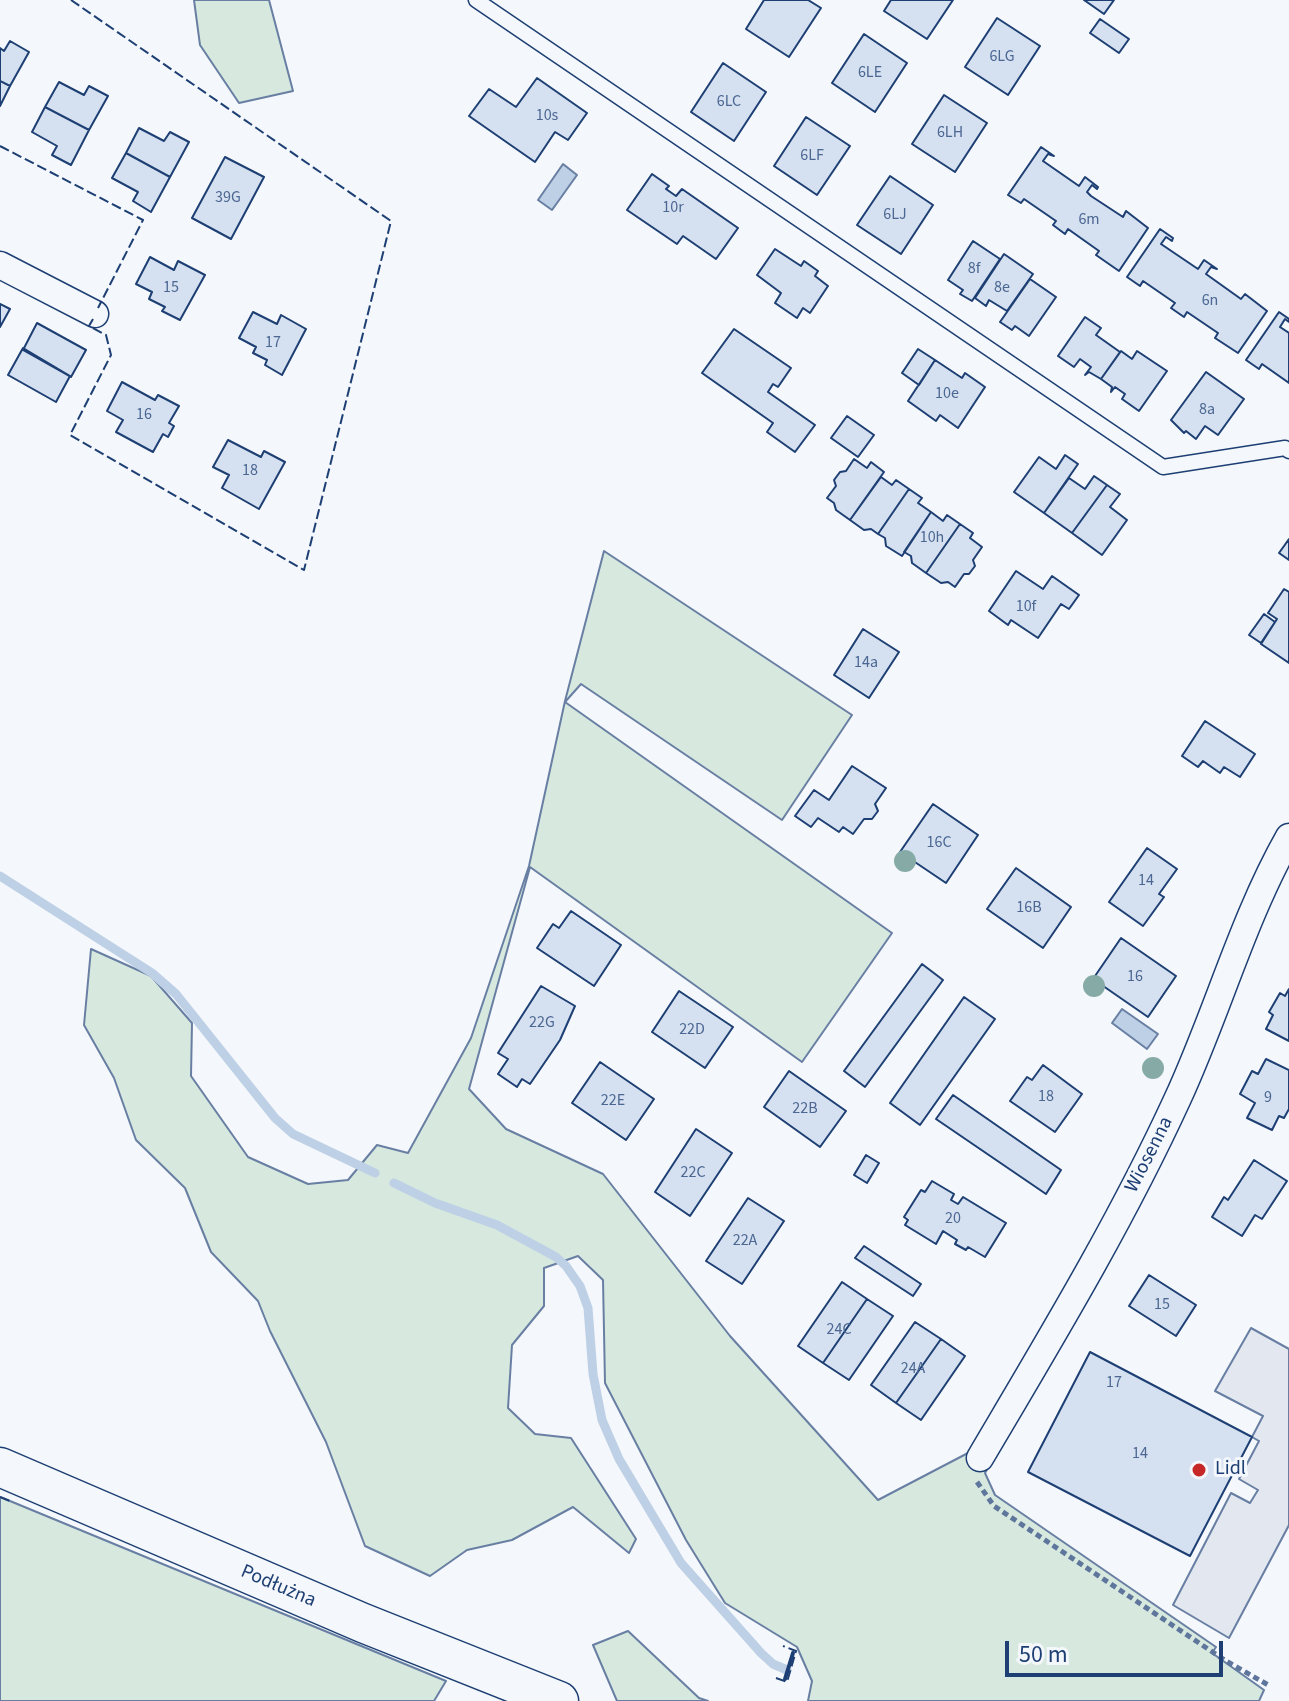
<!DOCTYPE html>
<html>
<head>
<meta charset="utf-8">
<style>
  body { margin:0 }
  #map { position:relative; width:1289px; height:1701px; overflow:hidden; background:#f4f7fb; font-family:"Source Sans 3",sans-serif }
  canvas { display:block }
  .scale { position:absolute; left:1005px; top:1641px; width:218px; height:36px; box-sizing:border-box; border:4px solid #1d3f73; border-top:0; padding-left:10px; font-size:24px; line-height:28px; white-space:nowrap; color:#1d3f73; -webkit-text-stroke:6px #f4f7fb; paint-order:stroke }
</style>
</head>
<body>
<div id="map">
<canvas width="1289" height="1701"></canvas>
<div class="scale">50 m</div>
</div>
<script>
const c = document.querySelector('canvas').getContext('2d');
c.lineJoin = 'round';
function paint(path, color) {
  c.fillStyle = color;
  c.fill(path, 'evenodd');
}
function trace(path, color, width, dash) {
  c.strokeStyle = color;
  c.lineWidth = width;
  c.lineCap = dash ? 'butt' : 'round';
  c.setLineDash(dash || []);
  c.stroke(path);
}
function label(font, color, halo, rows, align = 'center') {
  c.font = font + ' "Source Sans 3",sans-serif';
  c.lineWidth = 6;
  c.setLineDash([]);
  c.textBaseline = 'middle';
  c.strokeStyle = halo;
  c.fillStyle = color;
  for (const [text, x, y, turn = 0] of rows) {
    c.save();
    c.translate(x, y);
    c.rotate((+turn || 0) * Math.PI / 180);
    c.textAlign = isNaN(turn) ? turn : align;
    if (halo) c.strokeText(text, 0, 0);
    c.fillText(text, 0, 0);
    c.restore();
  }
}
const green = new Path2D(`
  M194,0h75l24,91 -54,12 -39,-58z
  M604,551l248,164 -70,105 -201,-136 -16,18 327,231 -90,129 -272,-195 -61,222 37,40 97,45 127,162 148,164 90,-47 21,13 -4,7 10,22 221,152 -4,6 52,37 -5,11h-451l4,-20 -15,-34 -72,-44 -39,-63 -81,-157 -2,-103 -25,-24 -34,12v38l-32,39 -4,63 27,26 36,4 65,101 -7,14 -56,-46 -61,33 -45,10 -37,26 -65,-30 -39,-104 -56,-111 -12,-30 -47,-49 -26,-64 -49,-48 -22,-62 -30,-53 7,-76 60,27 41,47 -1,53 57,81 60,27 40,-4 29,-35 31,8 63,-115 58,-172 36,-165z
  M0,1497l10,4 436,180 -12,20h-434z
  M628,1631l71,67 9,3h-91l-24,-56z`);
paint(green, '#d7e8df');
trace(green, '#687fa3', 2);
const parking = new Path2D(`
  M1251,1328l38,21v176l-60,113 -56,-33 58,-112 19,10 8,-13 -19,-11 20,-38 -7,-4 11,-21 -48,-25z`);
paint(parking, '#e3e8f0');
trace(parking, '#687fa3', 2);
const water = new Path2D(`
  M563,164l14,11 -25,35 -14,-10z
  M1122,1009l36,25 -11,15 -35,-26z`);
paint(water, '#bed0e5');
trace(water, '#687fa3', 2);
trace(new Path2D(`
  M0,876l152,97 24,21 99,124 18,16 82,39
  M394,1183l41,20 62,22 59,32 10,9 14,20 8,22 5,66 9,46 17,39 62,104 80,90 12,11 14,6`), '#bed0e5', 9);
const building = new Path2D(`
  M764,0h44l13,8 -32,49 -43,-28z
  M891,0h62l-26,39 -43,-28z
  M1084,0h30l-10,14z
  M997,18l43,28 -32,49 -43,-28z
  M1100,19l29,20 -10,14 -29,-20z
  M864,34l43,29 -32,49 -43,-29z
  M10,41l19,11 -19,34 -10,-5v-33l4,3z
  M723,63l43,29 -32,49 -43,-29z
  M537,78l50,35 -19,27 -13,-8 -20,30 -66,-46 20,-27 27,18z
  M0,81l10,5 -10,20z
  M59,82l25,13 5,-9 19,10 -19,34 -44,-23z
  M944,95l43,28 -32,49 -43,-28z
  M45,107l44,23 -18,35 -19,-10 5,-9 -25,-14z
  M806,117l44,29 -33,49 -43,-29z
  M139,128l25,13 6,-9 19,10 -19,35 -44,-24z
  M1041,147l13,9 -6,-2 -5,7 36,25 6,-9 13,10 -1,2 -5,-4 -5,7 4,4 32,21 3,-6 22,17 -29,43 -23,-16 3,-4 -31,-22 -3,5 -12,-9 3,-4 -32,-22 -3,4 -13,-8z
  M126,153l44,24 -19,35 -18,-11 5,-9 -26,-14z
  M225,157l39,20 -33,62 -39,-21z
  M652,174l17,12 -3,3 10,7 6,-7 56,39 -22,31 -33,-23 -6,8 -50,-34z
  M890,176l43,29 -32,49 -44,-29z
  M1160,229l13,9 -1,3 -6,-4 -5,7 37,25 6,-9 13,9 -6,-2 -5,7 35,25 4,-5 22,17 -29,42 -23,-15 3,-5 -31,-21 -3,5 -13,-9 4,-5 -32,-22 -3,5 -13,-9z
  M973,241l27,18 -28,42 -12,-7 3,-4 -15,-10z
  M775,249l26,17 3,-5 14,10 -3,5 13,10 -18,27 -7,-5 -6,10 -22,-15 6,-10 -24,-18z
  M1004,254l29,20 -26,37 -18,-11 -3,6 -11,-8z
  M150,257l24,13 4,-9 27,14 -25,45 -18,-9 3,-4 -16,-8 3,-7 -16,-8z
  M1030,279l26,18 -27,39 -14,-10 -3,4 -12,-8z
  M0,304l10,5 -10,18z
  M253,312l24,12 4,-9 25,14 -24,46 -17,-10 2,-5 -14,-7 3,-6 -17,-9z
  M1279,312l10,7v3l-4,-3 -5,8 9,6v50l-27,-19 -3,5 -13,-9z
  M1085,317l16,11 -5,7 24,17 -19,27 -12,-7 -4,3 6,-8 -11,-8 -6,8 -16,-11z
  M37,323l49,27 -15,27 -48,-27z
  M734,329l57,39 -13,19 -5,-3 -5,8 47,33 -20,27 -28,-20 6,-9 -71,-50z
  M23,348l47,28 -14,26 -48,-27z
  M918,349l17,11 -16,25 -17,-12z
  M1121,351l11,8 5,-8 30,20 -28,40 -17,-12 3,-5 -10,-7 -4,5 1,-5 -11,-8z
  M935,360l27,18 3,-5 20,14 -27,41 -18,-13 -4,6 -28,-20z
  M1206,372l38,27 -26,36 -13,-9 -9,13 -10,-8 -2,2 -13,-13z
  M122,382l33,18 3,-5 21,11 -10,17 5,3 -6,11 -5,-3 -10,18 -37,-20 7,-12 -16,-9z
  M847,416l27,19 -16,22 -27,-19z
  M228,440l33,17 3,-6 21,11 -26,47 -37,-21 7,-13 -16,-8z
  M1065,455l13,9 -34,49 -30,-21 25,-35 17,12z
  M854,459l13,9 4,-6 13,10 -34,48 -14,-10 -2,-7 -7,-5 9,-12 -2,-6 6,-8 6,-1z
  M1094,476l13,9 -35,48 -28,-20 25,-35 16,11z
  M881,477l11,8 4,-5 13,9 -31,45 -7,-5 -7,1 -14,-10z
  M1107,485l13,9 -10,13 17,13 -25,35 -30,-22z
  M909,489l13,9 -4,5 13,9 -29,44 -16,-10 -1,-8 -7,-4z
  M931,512l12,9 4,-6 13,9 -34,49 -14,-10 -1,-7 -7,-4z
  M960,524l13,9 -3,5 12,9 -9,13 2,6 -6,8h-5l-9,13 -7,-5 -7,1 -15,-10z
  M1289,539v21l-10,-7z
  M1016,571l27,18 9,-13 27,19 -10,14 -8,-5 -23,34 -27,-18 -3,5 -19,-14z
  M1284,589l5,3v71l-28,-19 16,-25 -9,-6z
  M1264,614l11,8 -14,21 -12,-8z
  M863,629l36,23 -30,46 -35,-23z
  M1205,721l50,33 -15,23 -16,-10 -4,6 -17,-12 -5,6 -16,-11z
  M852,766l34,22 -11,16 3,7 -6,8h-8l-11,15 -10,-7 -4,5 -21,-14 -7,9 -16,-11 19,-26 15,10z
  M933,804l45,31 -32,48 -46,-31z
  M1147,848l30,21 -18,25 5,3 -21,29 -34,-24z
  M1016,868l55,39 -28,41 -56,-39z
  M571,911l50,34 -27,41 -57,-38 16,-24 6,4z
  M1121,938l55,38 -28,41 -55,-38z
  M922,964l21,16 -78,107 -21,-16z
  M541,986l34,20 -15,34 -30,44 -8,-5 -5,8 -19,-13 10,-15 -10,-6z
  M1289,989v52l-23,-12 7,-14 -4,-3 11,-19 5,3z
  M679,991l54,36 -28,41 -53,-36z
  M964,997l31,22 -75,106 -30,-22z
  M1266,1059l23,11v39l-5,9 -5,-2 -7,14 -25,-12 8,-15 -15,-9 12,-23 6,3z
  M600,1062l54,37 -28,41 -54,-37z
  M1043,1065l39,29 -27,38 -45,-31 17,-24 5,3z
  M789,1071l57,40 -26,36 -56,-40z
  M953,1095l108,75 -15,24 -110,-75z
  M696,1129l36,24 -42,63 -35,-24z
  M866,1155l13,8 -12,20 -13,-8z
  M1254,1160l33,21 -25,38 -7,-4 -13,21 -30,-19 12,-20 4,3z
  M932,1181l22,13 -3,6 7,4 5,-7 43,26 -21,34 -17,-10 -2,3 -11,-6 2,-4 -14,-9 -7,13 -31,-19 3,-5 -4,-3 17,-27 4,2z
  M748,1198l36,23 -42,63 -36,-23z
  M864,1246l57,38 -8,12 -58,-38z
  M1149,1275l47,30 -20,31 -47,-30z
  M842,1282l25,17 -44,64 -25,-17z
  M867,1299l26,17 -44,64 -26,-17z
  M915,1322l26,17 -45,64 -25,-18z
  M941,1339l24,17 -44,64 -25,-17z
  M1090,1352l162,85 -62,119 -162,-84z`);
paint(building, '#d5e0f0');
trace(building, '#1d3f73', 2);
const lane = new Path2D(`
  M476,0l687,467 122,-19 4,3`);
const street = new Path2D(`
  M0,265l95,49
  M980,1458c69,-117 140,-234 197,-358 40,-86 65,-180 112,-263`);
const secondary = new Path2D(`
  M0,1467l363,156 196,78`);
trace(lane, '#1d3f73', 17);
trace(street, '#1d3f73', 29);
trace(secondary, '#1d3f73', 41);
trace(new Path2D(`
  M977,1482l17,24 232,155 44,25`), '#5e769c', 5, [6, 4]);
trace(lane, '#f4f7fb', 14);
trace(street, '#f4f7fb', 26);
trace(secondary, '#f4f7fb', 38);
trace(new Path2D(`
  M71,0l320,221 -87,349 -234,-135 41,-80 -5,-20 -17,-9 4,-7
  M0,146l143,74 -45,88
  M0,1497l10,4
  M776,1678l11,4 9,-31 -13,-5`), '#1d3f73', 2, [10, 4]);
trace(new Path2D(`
  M785,1679l8,-26`), '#1d3f73', 4);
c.fillStyle = '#86aba6';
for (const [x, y] of [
  [905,861],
  [1094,986],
  [1153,1068]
]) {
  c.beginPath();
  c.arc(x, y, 11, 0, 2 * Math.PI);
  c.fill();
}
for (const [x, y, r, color] of [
  [1199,1470,8,"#c62828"]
]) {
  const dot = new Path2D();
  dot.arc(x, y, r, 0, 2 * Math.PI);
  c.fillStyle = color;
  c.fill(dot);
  trace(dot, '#f4f7fb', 3);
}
label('16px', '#4b6792', null, [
  ["6LG",1002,57],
  ["6LE",870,73],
  ["6LC",729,102],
  ["10s",547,116],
  ["6LH",950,133],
  ["6LF",812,156],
  ["39G",228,198],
  ["10r",673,208],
  ["6LJ",895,215],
  ["6m",1089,220],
  ["8f",974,269],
  ["15",171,288],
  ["8e",1002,288],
  ["6n",1210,301],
  ["17",273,343],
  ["10e",947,394],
  ["8a",1207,410],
  ["16",144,415],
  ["18",250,471],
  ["10h",932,538],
  ["10f",1026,607],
  ["14a",866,663],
  ["16C",939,843],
  ["14",1146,881],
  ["16B",1029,908],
  ["16",1135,977],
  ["22G",542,1023],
  ["22D",692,1030],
  ["18",1046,1097],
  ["9",1268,1098],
  ["22E",613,1101],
  ["22B",805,1109],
  ["22C",693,1173],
  ["20",953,1219],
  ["22A",745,1241],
  ["15",1162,1305],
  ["24C",839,1330],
  ["24A",913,1369],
  ["17",1114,1383],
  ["14",1140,1454]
]);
label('20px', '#1d3f73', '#f4f7fb', [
  ["Wiosenna",1150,1155,-63],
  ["Podłużna",278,1587,23]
]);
label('20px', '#1d3f73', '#f4f7fb', [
  ["Lidl",1215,1470]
], 'left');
</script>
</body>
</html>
